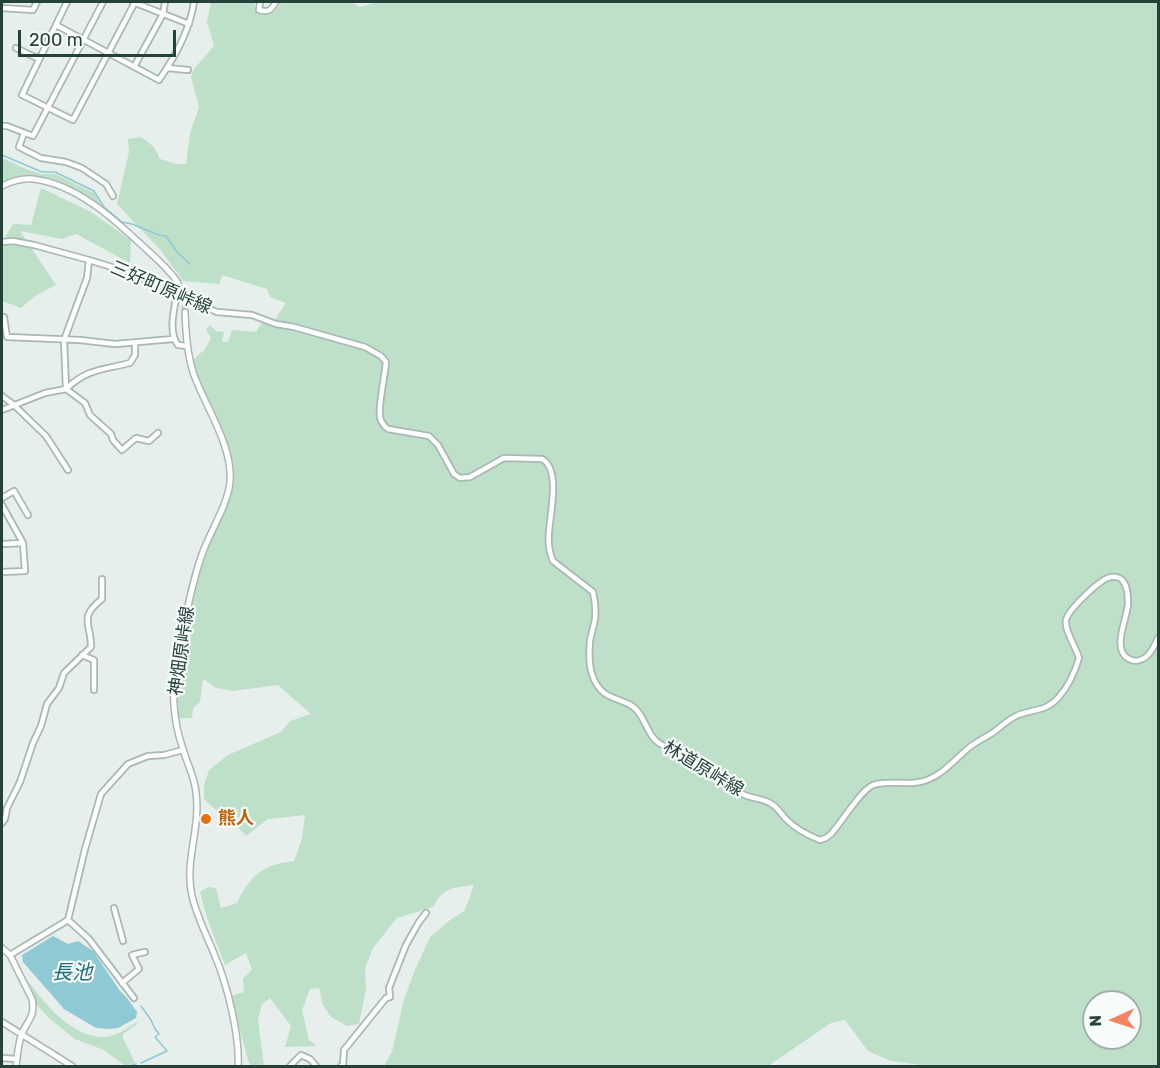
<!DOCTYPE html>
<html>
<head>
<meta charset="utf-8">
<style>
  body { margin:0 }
  #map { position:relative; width:1160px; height:1068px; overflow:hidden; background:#e6efeb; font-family:Rubik,sans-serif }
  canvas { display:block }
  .frame { position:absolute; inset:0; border:3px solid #24423a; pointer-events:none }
  .north { position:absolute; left:1082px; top:990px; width:60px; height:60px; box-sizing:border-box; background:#f7fbf9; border:2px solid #a3b1ad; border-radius:50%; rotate:267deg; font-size:16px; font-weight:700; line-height:24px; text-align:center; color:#24423a }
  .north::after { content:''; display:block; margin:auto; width:21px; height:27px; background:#f4845f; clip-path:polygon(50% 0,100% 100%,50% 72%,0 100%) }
  .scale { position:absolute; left:18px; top:30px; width:158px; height:27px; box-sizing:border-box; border:3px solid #24423a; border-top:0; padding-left:8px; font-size:18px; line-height:21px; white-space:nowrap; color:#24423a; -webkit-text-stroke:4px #f7fbf9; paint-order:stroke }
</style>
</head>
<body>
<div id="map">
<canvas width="1160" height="1068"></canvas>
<div class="frame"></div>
<div class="north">N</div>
<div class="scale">200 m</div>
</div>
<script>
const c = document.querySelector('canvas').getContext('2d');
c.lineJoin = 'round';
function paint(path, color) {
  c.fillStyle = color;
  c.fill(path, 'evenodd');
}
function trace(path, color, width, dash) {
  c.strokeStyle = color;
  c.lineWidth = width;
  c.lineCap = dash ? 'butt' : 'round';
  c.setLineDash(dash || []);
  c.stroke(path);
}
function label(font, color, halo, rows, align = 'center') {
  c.font = font + ' Rubik,"Noto Sans JP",sans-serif';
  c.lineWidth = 4.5;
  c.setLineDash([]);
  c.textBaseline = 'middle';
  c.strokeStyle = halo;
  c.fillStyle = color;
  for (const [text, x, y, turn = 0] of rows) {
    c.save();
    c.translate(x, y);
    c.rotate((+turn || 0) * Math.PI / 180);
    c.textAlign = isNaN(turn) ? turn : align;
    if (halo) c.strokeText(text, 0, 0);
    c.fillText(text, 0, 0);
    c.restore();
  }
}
paint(new Path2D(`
  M211,2h43l2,11 7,2 10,-2 9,-11h69l9,5 17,-5h781v1064h-229l-38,-5 -23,-10 -23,-31 -14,3 -63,43h-384l8,-14 12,-53 11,-29 15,-33 20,-17 14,-9 5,-12 5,-14c-21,3 -31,2 -41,22l-36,11 -24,30 -8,20 1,21 -7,35 -12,2 -16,-9 -8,-12 -4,-17 -9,1 -8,21 7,30 8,6 -32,1 6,-21 -21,-28 -8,6 -4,16 6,46h-13l-3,-6 -17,-64 13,-4 -1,-14 9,-8 -6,-17 -21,12 -18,-47 -7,-26 8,-5 8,1 5,20 16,-5c14,-28 25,-38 57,-42l8,-22 3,-24 -37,4 -22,17 -15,-16 -10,-5 -17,-16v-14l5,-15 19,-15 53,-23 9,-11 21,-7 -33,-29 -45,6 -17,-3 -13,-9 -3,23 -7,6 -1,10h-15l-2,-14 3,-29 14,-80 11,-37 25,-60 1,-40 -33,-84 -4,-13 13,-12 6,-11 -5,-9 4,-4 6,6 8,1 -2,10h6l4,-12 24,2 6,-10 9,3 15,-22 -16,-6 -3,-8 -45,-14 -3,9 -36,-3 -21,-29 -45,-48 12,-52 -1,-13 13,-2 13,10 6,12 16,5h10l4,-31 9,-26 -8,-30 3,-8 20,-23 -7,-24zM1094,1002h36v36h-36z
  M2,158l24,11 15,5h14l39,19 8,13c-28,-22 -66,-38 -100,-25z
  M41,188l50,24 40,28 -1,23 -54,-29 -14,5 -42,-8 36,54 -21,11 -14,12 -19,-7v-58l11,-19 18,1z
  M28,981c18,24 43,56 77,56 12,-1 23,-9 33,-16l-2,4 -13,9v4l12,25 -10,3 -21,-16 -29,-11 -24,-19 -15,-16v-5z`), '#bfe0c8');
paint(new Path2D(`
  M53,936l15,8 10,-3 15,10 27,40 7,7 10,14 -1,6 -18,10 -8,1 -14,-1 -32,-19 -41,-47 -1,-7z`), '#8ec9d4');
trace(new Path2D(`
  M2,155l40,17h13l39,19 10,16 18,15 10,2 27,11 7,1 11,16 13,12
  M141,1063l26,-12 -12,-14 4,-3 -4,-5 -4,-9 -10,-14
  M129,1066l7,-2`), '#8ec9d4', 1.5);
trace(new Path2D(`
  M178,283l4,10 3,19`), '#bfccc8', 5, [5, 2.5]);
const minor = new Path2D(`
  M67,2l-45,93 51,25 62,-118
  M133,2l56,22
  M260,2l-1,8c10,3 12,0 17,-8
  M2,8l31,2 4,-8
  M56,25l103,55c16,-23 31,-51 35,-78
  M16,48l23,11
  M134,67l29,-53 2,-12
  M168,68l20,2
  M2,126h5l26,10 70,-134
  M24,133l-5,14 22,11 25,4 16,6 24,16 7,12
  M2,242l11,-1 21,4 55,15 42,13 31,13 32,17 23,9 35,3 24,9 18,3 71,20 16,9 5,6c-1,14 -8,43 -6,55 1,6 4,9 8,12l41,7 9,9 16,29 6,4 10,-1 34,-19 38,1c19,10 8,55 7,73 -1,10 0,20 4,29l40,31c2,9 3,18 2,27 -1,7 -4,15 -5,22 -1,11 -1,26 3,36 9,23 23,19 39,29 14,9 14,31 30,39 7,4 15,3 21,8 15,11 27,24 44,33 7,3 13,7 20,10 9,3 19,3 26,9 5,3 8,9 12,13 10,11 22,17 35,22l6,-2 5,-4c11,-12 29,-43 42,-49 17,-6 37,2 54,-5 18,-7 29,-22 44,-34 7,-5 15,-9 23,-14 7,-6 14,-12 22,-16 15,-7 30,-4 42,-18 9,-10 17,-26 21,-40 -3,-11 -15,-28 -13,-38 2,-10 35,-42 45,-43 5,-1 10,1 12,4 5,6 5,16 5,23 -1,15 -17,46 1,55 5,3 12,2 17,-2 6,-5 9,-12 12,-19
  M177,294c-3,15 -9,39 1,51l9,1
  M2,317h2l3,20 73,3 35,4 58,-5
  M66,388l-2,-48 23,-62 2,-18
  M66,389c22,-21 37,-19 64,-26l5,-8v-12
  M2,396l12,9 32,31 22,34
  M2,410l43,-17 21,-4 19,14 5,12 21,19 2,6 9,10 14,-12 13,3 9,-8
  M2,498l12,-7 14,24
  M2,505l21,38 2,28 -23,1
  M2,544l21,-1
  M82,655l12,5v30
  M2,823l3,-4 2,-11 13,-26 13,-39 8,-17 6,-22 12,-16 5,-15 27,-26c0,-25 -13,-29 11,-48v-20
  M114,908l9,33
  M68,920l21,19 45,59
  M10,955l58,-35 17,-71 16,-55 27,-30 20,-8 16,-1 19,-5
  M122,983l17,-14 -7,-14 13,-3
  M2,1058l15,1
  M290,1066l11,-11 9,4 6,7
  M341,1066l2,-1 1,-15 42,-52 4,-1 -1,-9 17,-43 13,-23 7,-9`);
const tertiary = new Path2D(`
  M2,186c10,-5 19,-8 31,-7 44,5 82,41 113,70 12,11 23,20 32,34
  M185,312c1,22 2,42 9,63 12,33 39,71 36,107 -2,21 -18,47 -26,67 -9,23 -14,47 -19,71 -6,27 -13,57 -11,85 1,15 4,30 9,44 4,15 12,28 13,44 5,35 -12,68 -4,103 5,21 15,40 23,60 12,28 25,80 23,110
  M2,948l8,7 22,44c4,19 -6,22 -11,37 -3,10 -4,21 -5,30
  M2,1022l70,44`);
trace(minor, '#a8b8b2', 8);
trace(tertiary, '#a8b8b2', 8);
trace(minor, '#fff', 4.5);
trace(tertiary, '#fff', 5);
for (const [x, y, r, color] of [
  [206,819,6,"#e8710a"]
]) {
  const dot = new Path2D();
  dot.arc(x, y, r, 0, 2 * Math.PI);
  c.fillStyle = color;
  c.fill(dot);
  trace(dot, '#f7fbf9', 2);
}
label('18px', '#24423a', '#f7fbf9', [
  ["三好町原峠線",161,288,23],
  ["神畑原峠線",182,651,-82],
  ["林道原峠線",703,769,31]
]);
label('bold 18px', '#c56008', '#f7fbf9', [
  ["熊人",218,819]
], 'left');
label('italic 20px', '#1c6f80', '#f7fbf9', [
  ["長池",72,973]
]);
</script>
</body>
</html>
